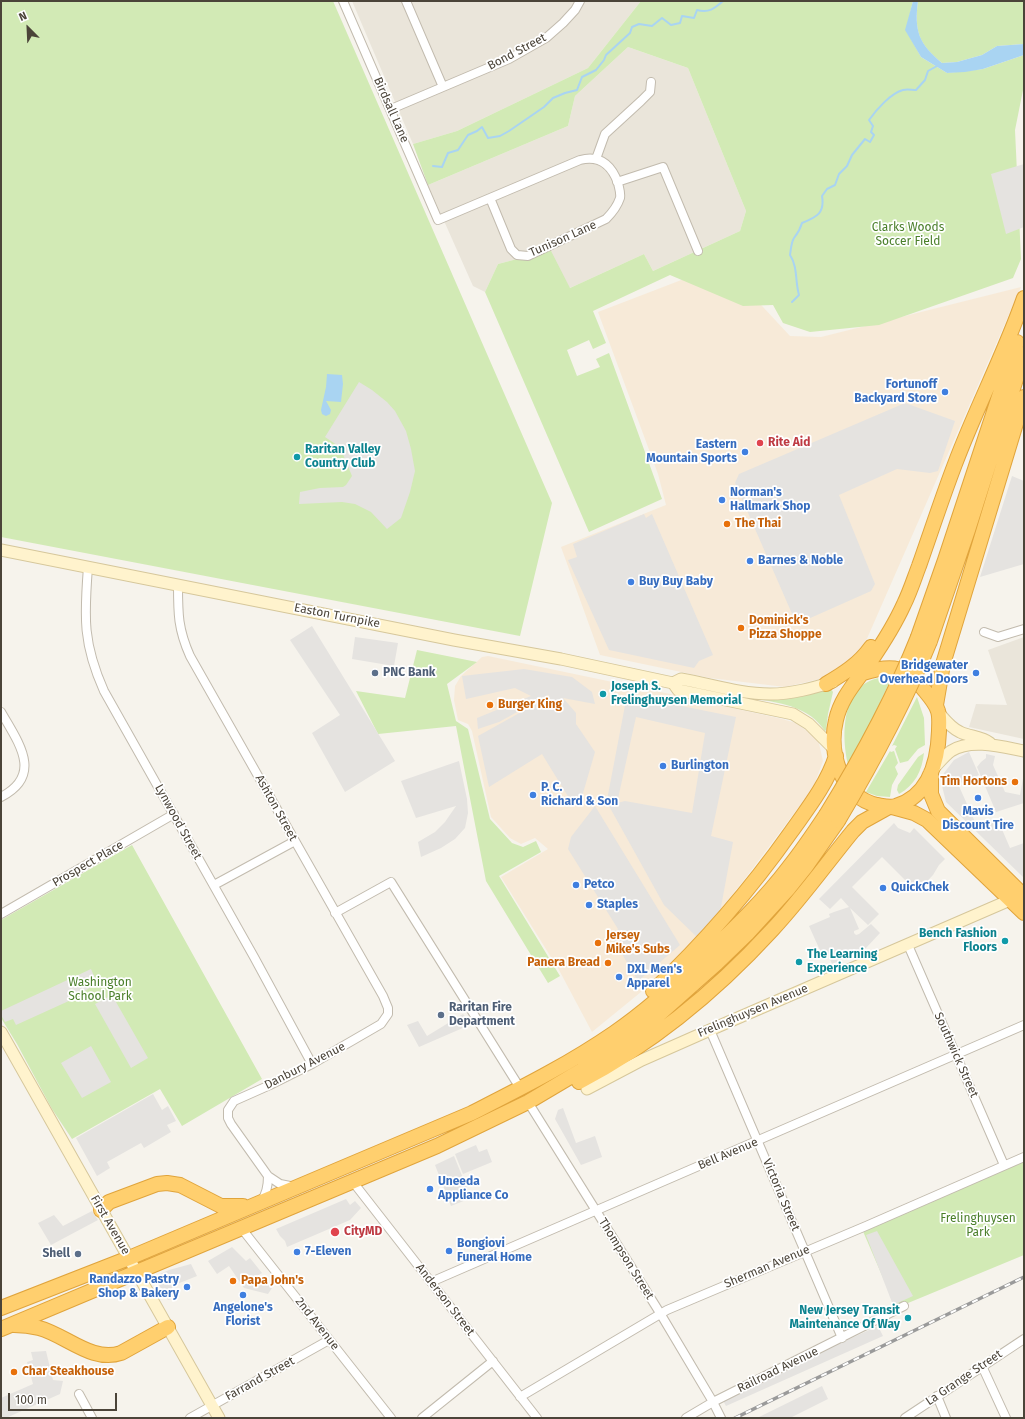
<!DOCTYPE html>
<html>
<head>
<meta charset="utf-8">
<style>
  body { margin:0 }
  #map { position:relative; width:1025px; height:1419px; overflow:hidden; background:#f6f3ec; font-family:"Fira Sans",sans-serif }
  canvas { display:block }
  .frame { position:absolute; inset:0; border:2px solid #4b4439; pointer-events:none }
  .north { position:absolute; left:8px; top:8px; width:40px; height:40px; -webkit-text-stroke:3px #fff; paint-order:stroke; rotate:336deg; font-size:11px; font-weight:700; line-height:16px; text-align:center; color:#4b4439 }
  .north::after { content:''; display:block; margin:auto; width:14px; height:18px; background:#4b4439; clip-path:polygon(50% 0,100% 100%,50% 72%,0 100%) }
  .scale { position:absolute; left:8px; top:1393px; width:109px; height:18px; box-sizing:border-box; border:2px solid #4b4439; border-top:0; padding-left:5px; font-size:12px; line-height:14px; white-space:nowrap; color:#4b4439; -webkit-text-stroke:3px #fff; paint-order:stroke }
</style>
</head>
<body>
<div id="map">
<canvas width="1025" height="1419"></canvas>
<div class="frame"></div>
<div class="north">N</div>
<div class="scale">100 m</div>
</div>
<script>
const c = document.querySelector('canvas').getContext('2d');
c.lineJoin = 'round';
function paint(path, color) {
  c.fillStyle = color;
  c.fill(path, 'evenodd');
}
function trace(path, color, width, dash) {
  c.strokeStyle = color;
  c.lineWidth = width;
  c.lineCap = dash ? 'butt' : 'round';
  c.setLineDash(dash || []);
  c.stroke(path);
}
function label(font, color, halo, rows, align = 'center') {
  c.font = font + ' "Fira Sans",sans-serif';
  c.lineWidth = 3.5;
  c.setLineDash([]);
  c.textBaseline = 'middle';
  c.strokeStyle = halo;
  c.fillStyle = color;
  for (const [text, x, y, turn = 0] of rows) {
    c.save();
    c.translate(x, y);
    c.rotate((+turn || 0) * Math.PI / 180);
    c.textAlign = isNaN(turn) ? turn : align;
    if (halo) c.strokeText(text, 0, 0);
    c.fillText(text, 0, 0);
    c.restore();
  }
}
paint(new Path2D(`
  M352,1h289l-53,67 -131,63 -44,13z
  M628,47l60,21 58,143 -6,20 -87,40 -9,-17 -74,34 -49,-30 -23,6 -13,28 -12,-6 -45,-101 140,-59 7,-30z
  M1024,637v102l-55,-12 7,-23 31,1 -19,-55z`), '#eae5da');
paint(new Path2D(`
  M723,264l67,72 31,1 200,-50 -159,363 -38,28 -39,9 -75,-9 -110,-23 -39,-108 105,-42 -8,-31 -60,-162z
  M488,656l187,39 107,24 14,4 22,16 5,22 -10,27 -69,92 -65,81 -87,71 -33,-62 -58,-93 47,-28 -13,-11 -14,6 -11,-6 -19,-21 -19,-86 -4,-7 -10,-4 -4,-20 1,-14 6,-10 21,-19z`), '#f7ead8');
paint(new Path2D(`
  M1,1h332l219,502 -32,133 -519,-99z
  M641,1h272l-7,29 15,27 26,16 36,-4 41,-14v30l-9,45 6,129 -8,19 -134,47 -69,7 -27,-9 -10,-18 -30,1 -73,-31 -77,36 13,32 -13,6 -4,-9 -22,10 10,26 23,-9 -4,-8 13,-6 53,146 -73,33 -104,-240 13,-28 23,-6 28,-11 21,41 74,-34 9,17 87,-40 6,-20 -58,-143 -60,-21 -53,49 -7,30 -140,59 -15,-41 44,-13 131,-63z
  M918,1h106v43l-27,2 -15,9 -25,7 -15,1c-23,-19 -28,-31 -24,-62z
  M417,650l60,12 -30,22 9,37 12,8 22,90 22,24 11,4 13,-6 5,11 -42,24 61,100 -12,7 -62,-102 -30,-155 -78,8 -22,-43 49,7z
  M879,678l12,1 -20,43 -23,42c-7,-30 -6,-79 31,-86z
  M831,689l2,3 -5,22 -2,16 -1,1c-16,-24 -41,-27 -67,-32l38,-4z
  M917,697l7,21 1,27 -7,4 -10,12 -8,2 -5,-14 2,-3 -3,-1 -2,1z
  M890,751l1,1 3,-1 4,12 -3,4 3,7 -6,11 -2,12 -13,-1 -11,-4z
  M924,753c-2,18 -9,32 -25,41l-2,-4 1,-5 20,-28z
  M132,845l130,234 -80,47 -22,-37 -88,50 -20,-30 -35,-65 -16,-26v-98z
  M1024,1159v96l-128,53 -34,-79z`), '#d2eab5');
paint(new Path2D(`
  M1024,164v63l-18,7 -15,-60z
  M359,382l13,8 15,12 8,9 11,20 5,18 4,22 -5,21 -9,26 -14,11 -16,-17 -16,-8 -13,-2 -43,2 1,-12 20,-4 23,-1 3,-2 6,-9 -12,-29 -15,-10z
  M905,403l50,18 -17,50 -8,2 -33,-4 -58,26 36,89 -4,7 -63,28 -15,-3 -58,-133 4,-9z
  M1012,476l12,5v83l-44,13z
  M644,514l2,4 6,-4 61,141 -14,6 -5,7 -85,-18 -41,-90 9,-3 -4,-13z
  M312,626l83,135 -50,31 -33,-59 28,-18 -50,-75z
  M355,637l43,6 -4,23 -42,-7z
  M524,669l48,8 20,15 3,12 -32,-6 13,15v11l19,28 -14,48 -12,-2 -27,-44 -53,33 -11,-51 72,-40 -2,-1 -49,27 -21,7 -1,-11 54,-22 -16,-8 -49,11 -4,-23z
  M627,695l109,22 -25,119 22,6 -14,76 -19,22 -36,-35 -55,-99 8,-3 -10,-3zM636,717l69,16 -13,80 -67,-12 -8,2z
  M969,752l10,23 -21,9 17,38 23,-2 12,28 14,-5v35l-78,-76 -4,-16 2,-13 10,-13z
  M986,754l9,2 -2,9 12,27 15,3 4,-22v30l-28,9 -19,-45 4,-5 5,-4z
  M459,761l8,38 1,14 -3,15 -10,11 -14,9 -20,9 -3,-15 17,-10 10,-10 11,-16 -40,12 -15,-37z
  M595,806l85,139 -42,36 -26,-44 6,-8 -50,-80 3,-12z
  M894,823l4,5 12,5 4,-5 31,31 -6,6 -6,10 -16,17 -35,-35 -30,30 27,27 -11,11 -18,-17 9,21 -5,2v2l2,2 3,-1 12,-10 9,9 -14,15 -34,16 -4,-9 -5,2 -14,-31 21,-9 -1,-3 5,-2 15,-5 -8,-9 -11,11 -11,-10z
  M91,969l6,14 -26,17 -55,25 -3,-6 -8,3 -4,-7v-4z
  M112,995l36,63 -17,10 -36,-64z
  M463,1014l9,10 -53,23 -12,-22 11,-4 9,15z
  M91,1046l20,36 -29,16 -21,-35z
  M153,1094l9,16 6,-4 8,15 -9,4 4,7 -27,16 -3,-5 -34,19 3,6 -13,8 -21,-38z
  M563,1108l13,35 19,-7 7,21 -21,8 -26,-46 3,-9z
  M476,1145l3,7 8,-3 5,13 -29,12 -8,-20z
  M454,1156l17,42 -20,8 -16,-41z
  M346,1199l4,6 5,-4 6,7 -11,12 -63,27 -2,-6 -5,-5 -4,-7z
  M92,1211l6,9 -47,25 -13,-22 16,-8 9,11z
  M877,1231l36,65 -20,9 -27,-70z
  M232,1247l14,14 4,-3 12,15 -5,3 15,12 -4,6 -24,-6 -15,-22 -12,8 -9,-13z
  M191,1264l6,12 -20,8 -5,5 3,9 -7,2 -9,-15 1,-11 9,-4z
  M878,1326l5,10 -157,70 -5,-9z
  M46,1351l7,29 10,1 -3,13 -54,24h-5v-20l32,-14 -6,-22 6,-2 -2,-8z
  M822,1386l6,13 -38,19h-33z`), '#e5e3e0');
paint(new Path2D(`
  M913,1h5c-4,30 1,43 24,62l15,-1 25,-7 15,-9 27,-2v11l-41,14 -18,3 -18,1 -26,-16 -16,-27z
  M327,374l15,1 1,9 -2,18 -15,-1 5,9 -1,4 -4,2 -4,-2 -1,-4 5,-23z`), '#a9d4f2');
trace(new Path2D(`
  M433,166l9,1 6,-14 10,-3 10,-15 9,-4 5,-4 6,11 12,-2 9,-5 35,-24 9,-9 12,-5 12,-3 5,-13 14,-7 8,-10 2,-5 24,-22 2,-6 7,-3 13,2 10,-8 9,7 9,-2 2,-7 12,2 3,-8c12,3 17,-1 26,-9
  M792,302l7,-7c-4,-13 -1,-28 -9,-40 1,-6 1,-12 4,-17 4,-5 6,-8 8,-15 15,-6 23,-10 20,-27l5,-7 8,-4 4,-11 8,-8 5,-11 13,-16 5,3 4,-7 -3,-3 2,-6 -4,-6c7,-10 22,-27 34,-30 4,-1 9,0 13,0l9,-10 3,-9 9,-5`), '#a9d4f2', 2);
const street = new Path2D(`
  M343,1l95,219 142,-60c19,-5 31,4 38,23 1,5 3,10 2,15 -3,9 -8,15 -14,21l-78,37 -11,-1 -6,-6 -21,-51
  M406,1l37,86
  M391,109l118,-50 37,-21 17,-15 12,-13 5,-9
  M596,159l9,-25 36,-33 9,-9 1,-10
  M617,182l46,-15 35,84
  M88,567c-4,51 -5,77 16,124l150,266 58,107
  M178,585c0,29 0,44 12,71l193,340 5,12v6l-7,10 -69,40 -42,21 -36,16 -6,9v8l3,6 37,52 12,8 15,3
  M984,632l14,5 26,-8
  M1,712c17,30 43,63 0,85
  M214,885l81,-44
  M335,913l56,-31 129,206
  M1,914l173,-100
  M908,945l96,220
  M710,1030l132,308
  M528,1102l132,211 53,89 8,16
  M353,1182l184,236
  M261,1201c6,-7 7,-16 7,-25
  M242,1229l149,189
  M431,1282l593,-257
  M982,1366l24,52
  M79,1394l13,24
  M937,1396l9,22
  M520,1397l147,-87 199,-84 158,-69
  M190,1418l139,-78
  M422,1418l71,-57
  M686,1418l27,-16 191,-96
  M905,1418l119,-79`);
const secondary = new Path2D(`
  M1,550l453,90 107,19 112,24 8,-4c29,5 59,15 89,15 22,0 43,-6 63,-12
  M673,683l5,7 115,24 16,10 25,25
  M939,713c6,7 12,15 21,19 10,5 21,4 30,11
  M933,769c6,-6 11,-13 18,-18 20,-13 52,-4 73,0
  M1,1032l218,386
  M587,1089l55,-29 68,-30 300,-130`);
const highway = new Path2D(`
  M918,637l27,-77 72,-218
  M930,641l38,-111 56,-176
  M863,673c30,-9 43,-7 62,18 5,6 11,13 13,20 2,6 1,14 1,20 -1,30 -10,65 -43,75 -6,2 -13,0 -19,-1 -36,-8 -49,-53 -41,-85 5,-23 21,-39 34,-58 13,-19 25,-38 34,-58 6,-12 10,-25 15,-38 12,-34 23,-68 36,-102 21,-56 49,-109 69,-166
  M826,684c17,-10 33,-20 45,-37
  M936,705l7,-41 81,-267
  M931,773v21l7,17 86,85
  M892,807l22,6 13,7 97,93
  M653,991c52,-49 97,-101 138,-159 17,-24 36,-48 45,-76
  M579,1082c73,-38 137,-91 193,-152 29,-31 54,-66 81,-99l9,-9 27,-15
  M101,1210l8,-8 48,-18 10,-1 13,2 41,21h22
  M1,1308l128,-50 343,-145c49,-25 97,-49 142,-80 32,-22 62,-49 90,-76 30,-28 60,-57 85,-90 13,-16 25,-34 37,-52
  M14,1325c9,0 17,1 25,3 27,7 53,35 82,25l47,-26
  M1,1329l436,-183 91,-44 54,-32 73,-52 62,-55 30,-29 42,-46 16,-20 33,-47`);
trace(street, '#c2bbae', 10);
trace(secondary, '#d6c79b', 13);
trace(highway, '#e0a43c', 16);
trace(street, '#fff', 8);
trace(secondary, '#fff3cd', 11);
trace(highway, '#ffcf6e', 14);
const rail = new Path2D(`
  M735,1418l289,-141`);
trace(rail, '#9a9a9a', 3.5);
trace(rail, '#fff', 2, [6]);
const highwayBridge = new Path2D(`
  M826,815c35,-57 67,-115 92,-178
  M838,821c35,-59 66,-116 92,-180`);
trace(highwayBridge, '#e0a43c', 16, []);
trace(highwayBridge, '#ffcf6e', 14);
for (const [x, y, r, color] of [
  [945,392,4,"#3f7fe0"],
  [760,443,4,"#e0444e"],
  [745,452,4,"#3f7fe0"],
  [297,457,4,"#0f9aa8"],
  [722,500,4,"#3f7fe0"],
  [727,524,4,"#e8710a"],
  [750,561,4,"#3f7fe0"],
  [631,582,4,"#3f7fe0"],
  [741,628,4,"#e8710a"],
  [375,673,4,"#5c6f8a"],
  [976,673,4,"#3f7fe0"],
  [603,694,4,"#0f9aa8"],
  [490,705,4,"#e8710a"],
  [663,766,4,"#3f7fe0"],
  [1015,782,4,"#e8710a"],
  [533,795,4,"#3f7fe0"],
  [978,798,4,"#3f7fe0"],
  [576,885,4,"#3f7fe0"],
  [883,888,4,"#3f7fe0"],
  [589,905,4,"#3f7fe0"],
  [1005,941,4,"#0f9aa8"],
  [598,943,4,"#e8710a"],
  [799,962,4,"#0f9aa8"],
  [608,963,4,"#e8710a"],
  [619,977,4,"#3f7fe0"],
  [441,1015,4,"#5c6f8a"],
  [430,1189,4,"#3f7fe0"],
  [335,1232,5,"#e0444e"],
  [449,1251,4,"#3f7fe0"],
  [297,1252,4,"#3f7fe0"],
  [78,1254,4,"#5c6f8a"],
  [233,1281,4,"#e8710a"],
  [187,1287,4,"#3f7fe0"],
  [243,1295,4,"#3f7fe0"],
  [908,1318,4,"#0f9aa8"],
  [14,1372,4,"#e8710a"]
]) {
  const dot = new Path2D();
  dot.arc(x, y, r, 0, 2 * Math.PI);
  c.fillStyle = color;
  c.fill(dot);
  trace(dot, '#fff', 1.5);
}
label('12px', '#4b4439', '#fff', [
  ["Bond Street",517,52,-28],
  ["Birdsall Lane",391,110,66],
  ["Tunison Lane",563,239,-24],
  ["Easton Turnpike",337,616,11],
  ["Ashton Street",276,808,61],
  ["Lynwood Street",178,822,61],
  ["Prospect Place",88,864,-30],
  ["Frelinghuysen Avenue",753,1011,-23],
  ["Southwick Street",956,1055,66],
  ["Danbury Avenue",305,1066,-27],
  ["Bell Avenue",728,1154,-23],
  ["Victoria Street",781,1195,67],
  ["First Avenue",110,1225,60],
  ["Thompson Street",626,1259,58],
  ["Sherman Avenue",767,1267,-23],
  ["Anderson Street",445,1300,52],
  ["2nd Avenue",317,1324,52],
  ["Railroad Avenue",778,1370,-26],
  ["La Grange Street",964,1378,-34],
  ["Farrand Street",260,1379,-29]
]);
label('12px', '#4a7f2a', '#fff', [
  ["Clarks Woods",908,228],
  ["Soccer Field",908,242],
  ["Washington",100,983],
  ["School Park",100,997],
  ["Frelinghuysen",978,1219],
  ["Park",978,1233]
]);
label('bold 12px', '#366cbe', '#fff', [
  ["Fortunoff",937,385,"right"],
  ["Backyard Store",937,399,"right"],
  ["Eastern",737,445,"right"],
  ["Mountain Sports",737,459,"right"],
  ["Norman's",730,493],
  ["Hallmark Shop",730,507],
  ["Barnes & Noble",758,561],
  ["Buy Buy Baby",639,582],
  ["Bridgewater",968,666,"right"],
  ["Overhead Doors",968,680,"right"],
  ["Burlington",671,766],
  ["P. C.",541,788],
  ["Richard & Son",541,802],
  ["Mavis",978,812,"center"],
  ["Discount Tire",978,826,"center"],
  ["Petco",584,885],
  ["QuickChek",891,888],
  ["Staples",597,905],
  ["DXL Men's",627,970],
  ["Apparel",627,984],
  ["Uneeda",438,1182],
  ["Appliance Co",438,1196],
  ["Bongiovi",457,1244],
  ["Funeral Home",457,1258],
  ["7-Eleven",305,1252],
  ["Randazzo Pastry",179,1280,"right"],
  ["Shop & Bakery",179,1294,"right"],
  ["Angelone's",243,1308,"center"],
  ["Florist",243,1322,"center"]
], 'left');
label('bold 12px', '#be3a42', '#fff', [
  ["Rite Aid",768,443],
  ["CityMD",344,1232]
], 'left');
label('bold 12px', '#0d838f', '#fff', [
  ["Raritan Valley",305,450],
  ["Country Club",305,464],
  ["Joseph S.",611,687],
  ["Frelinghuysen Memorial",611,701],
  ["Bench Fashion",997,934,"right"],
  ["Floors",997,948,"right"],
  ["The Learning",807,955],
  ["Experience",807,969],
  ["New Jersey Transit",900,1311,"right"],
  ["Maintenance Of Way",900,1325,"right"]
], 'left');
label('bold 12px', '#c56008', '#fff', [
  ["The Thai",735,524],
  ["Dominick's",749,621],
  ["Pizza Shoppe",749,635],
  ["Burger King",498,705],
  ["Tim Hortons",1007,782,"right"],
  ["Jersey",606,936],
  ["Mike's Subs",606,950],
  ["Panera Bread",600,963,"right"],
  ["Papa John's",241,1281],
  ["Char Steakhouse",22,1372]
], 'left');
label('bold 12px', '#4e5e75', '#fff', [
  ["PNC Bank",383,673],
  ["Raritan Fire",449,1008],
  ["Department",449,1022],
  ["Shell",70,1254,"right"]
], 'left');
</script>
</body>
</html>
